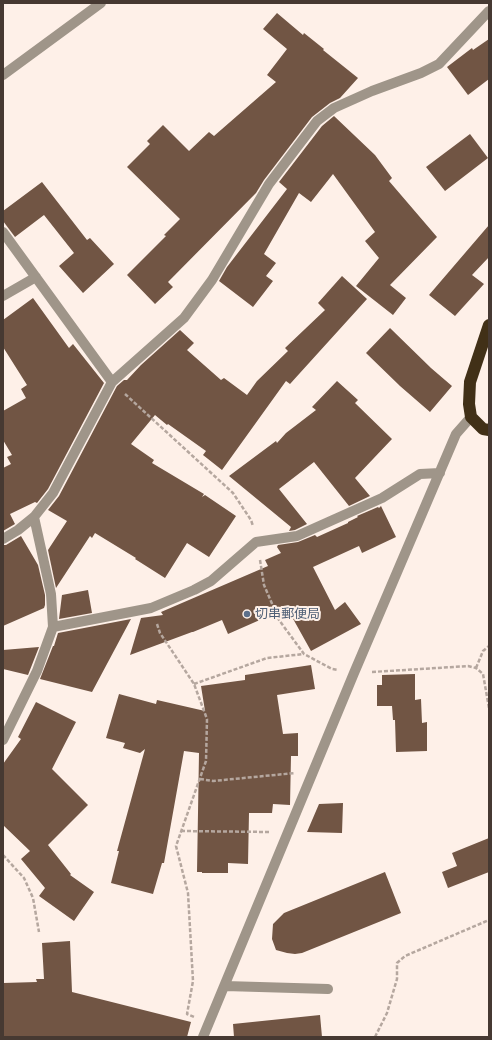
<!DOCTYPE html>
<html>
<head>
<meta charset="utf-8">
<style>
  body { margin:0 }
  #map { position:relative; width:492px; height:1040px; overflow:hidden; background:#fef0e8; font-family:"Noto Sans",sans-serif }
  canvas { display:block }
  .frame { position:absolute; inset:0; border:4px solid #463932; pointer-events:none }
</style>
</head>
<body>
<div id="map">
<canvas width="492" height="1040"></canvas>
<div class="frame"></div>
</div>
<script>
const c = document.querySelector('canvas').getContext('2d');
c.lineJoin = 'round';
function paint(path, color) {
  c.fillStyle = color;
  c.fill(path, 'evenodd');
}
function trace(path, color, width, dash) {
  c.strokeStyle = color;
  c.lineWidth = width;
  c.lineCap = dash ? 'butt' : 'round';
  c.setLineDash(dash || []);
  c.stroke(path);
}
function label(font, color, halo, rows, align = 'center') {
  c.font = font + ' "Noto Sans","Noto Sans JP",sans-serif';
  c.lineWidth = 4;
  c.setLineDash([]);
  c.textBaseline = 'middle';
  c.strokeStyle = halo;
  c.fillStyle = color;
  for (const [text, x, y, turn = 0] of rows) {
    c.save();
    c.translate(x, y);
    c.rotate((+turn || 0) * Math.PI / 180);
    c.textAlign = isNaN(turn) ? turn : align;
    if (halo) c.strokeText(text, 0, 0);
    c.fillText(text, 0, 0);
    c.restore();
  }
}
paint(new Path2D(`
  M277,13l26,22 1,-2 20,16 -1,1 35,28 -18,20 -10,5 -18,14 -48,63 -8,13 -88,89 5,5 -18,17 -28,-29 39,-39 -2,-1 16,-16 -53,-52 23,-23 -3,-3 16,-16 26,26 20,-19 5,4 62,-54 -9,-7 20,-26 -24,-20z
  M489,39v40l-21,16 -21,-28 25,-19 1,2z
  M334,116l41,39 17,23 -3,3 48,56 -47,48 16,13 -13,17 -37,-29 23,-28 -14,-17 10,-9 -42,-58 -22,28 -12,-9 -35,61 12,9 -10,13 7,5 -20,26 -34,-26 8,-14 60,-78 -8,-7 43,-56z
  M470,134l18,24 -43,33 -19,-24z
  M42,182l45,58 3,-2 24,26 -31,29 -24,-27 15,-13 -30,-38 -29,22 -12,-16v-10z
  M489,225v32l-17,18 12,9 -29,32 -26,-21z
  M342,276l25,23 -77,85 -4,-3 -64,89 -19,-15 3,-4 -38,-27 -1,1 -12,-10 -24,29 23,16 -2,3 52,31 -2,3 3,-2 31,21 -27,41 -22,-14 -22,35 -30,-19 1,-1 -41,-25 -3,5 -2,-2 -34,52 -8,-38 19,-29 -19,-11 11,-14 58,-110 7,-6h3l14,-15 39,-35 14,13 -7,7 34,30 3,-2 23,17 10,-14 31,-30 -3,-3 40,-38 -7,-7z
  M33,298l36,50 4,-4 31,39 -56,106 -11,14 -2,-1 -25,12 5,10 -12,7v-63l8,-4 -4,-7 5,-2 -9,-15v-29l23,-13 -5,-9 6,-4 -24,-38v-27z
  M390,328l41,40 21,18 -22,26 -30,-26 -34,-33z
  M337,381l21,19 -3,3 37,36 -37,39 15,18 -21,10 -35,-44 -35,27 28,35 -12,6 -6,1 2,-4 -62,-51 47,-35 1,2 9,-10 30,-23 -4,-3z
  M381,506l15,31 -34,16 -3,-7 -46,21 22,43 10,-8 16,22 -50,27 -24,-43 -59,26 -6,-14 -29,12h-1l-62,23 11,-37 22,-3 -2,-3 107,-46 -3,-6 16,-7 -4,-6 1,-2 20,-3 17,-7 2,2 31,-14v-1l10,-5 -1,-1 21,-9 1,1z
  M21,536l17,29 7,30v10l-1,3 -41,18v-81h3z
  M88,590l4,23 -33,6 3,-24z
  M131,619l-39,73 -52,-13 13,-33h1l4,-13z
  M39,647l-11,28 -25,-6v-19z
  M311,665l4,24 -38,6 6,39 15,-1v23h-7l-1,49 -17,-1 -1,9h-23l-1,51 -20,-1v10h-26v-1h-5l2,-119 -15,-2 -20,112h-2l-9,31 -42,-11 8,-32h-2l28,-102 -5,4 -17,-5 2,-5 -19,-5 13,-44 37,10 1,-4 48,11 -4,-25 44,-6v-5z
  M415,674v26l6,-1 1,24 5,-1v29l-31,1 -1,-32h-2l-1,-14h-15v-21h5v-10z
  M36,702l40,20 -24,47 36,36 -40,40 23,29 -1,1 24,17 -20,29 -35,-25 6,-8 -24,-29 9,-8 -27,-26v-61l18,-25 -3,-2z
  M343,803l-1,30 -35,-1 12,-28z
  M489,838v34l-41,16 -6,-16 15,-6 -5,-13z
  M385,872l16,41 -99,40 -7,1 -8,-1 -11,-3 -4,-11 1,-15 11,-11z
  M70,941l2,51 119,30 -4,15h-184v-54l34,-1 -1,-3h8l-2,-36z
  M320,1015l2,22h-88l-1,-13z`), '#715544');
trace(new Path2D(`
  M125,394l108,99 18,27 2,6
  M260,560l4,25 15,35 25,34 28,15 6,1
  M157,624l3,9 34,51 13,35 -1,42 -30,85 12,47 5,88 -6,33 7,3
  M476,668l7,-17 6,-5
  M372,672l96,-6 8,2 7,6 6,34
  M194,684l73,-26 37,-4
  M200,779l13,2 82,-8
  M181,831l88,1
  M3,855l21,23 9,20 6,34
  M375,1037l12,-24 10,-34v-16l8,-7 84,-36`), '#b5a79f', 2.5, [4, 2]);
trace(new Path2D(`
  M3,75l98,-72
  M3,232l109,150
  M3,296l33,-19
  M3,539l15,-9 16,-13 19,-24 59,-111 72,-64 28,-38 57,-96 48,-63 17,-13 38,-17 49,-18 18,-9 50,-53
  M53,627l98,-19 43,-18 17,-9 45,-39 41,-6 85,-38 38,-24 20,-1
  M3,740l34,-69 16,-44 -2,-33 -17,-77
  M225,986l103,3
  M203,1037l151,-364 102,-239 15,-17`), '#9f9589', 10);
trace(new Path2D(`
  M489,325l-19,57 -1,22 2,13 12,12 6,1`), '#413017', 12);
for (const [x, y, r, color] of [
  [247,614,4,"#5c6f8a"]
]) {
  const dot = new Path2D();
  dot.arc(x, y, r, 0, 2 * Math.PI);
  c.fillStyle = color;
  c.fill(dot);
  trace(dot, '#fef0e8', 1.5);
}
label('13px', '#4e5e75', '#fef0e8', [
  ["切串郵便局",255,614]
], 'left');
</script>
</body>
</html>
